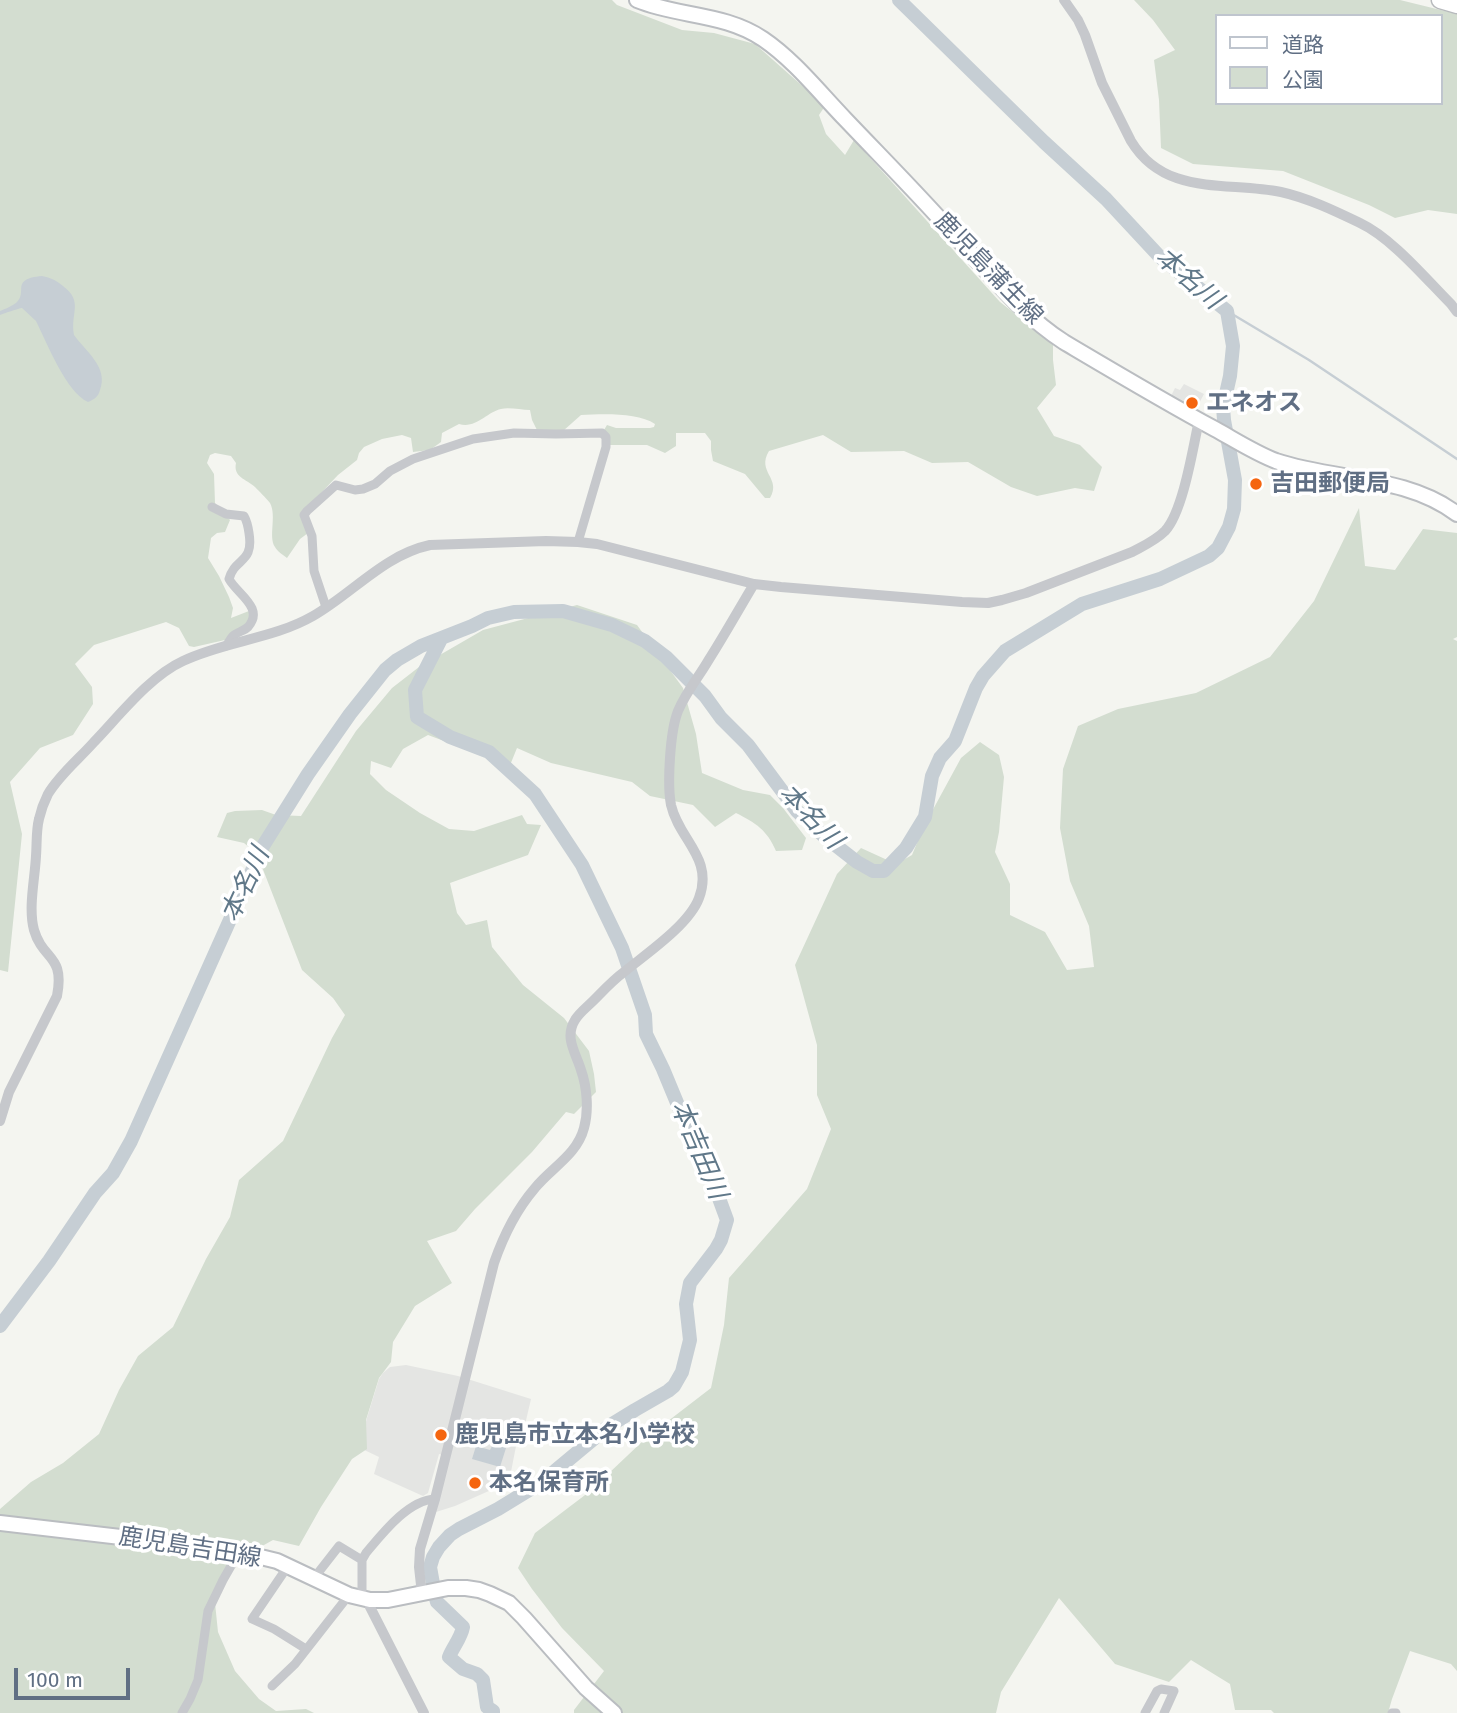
<!DOCTYPE html>
<html>
<head>
<meta charset="utf-8">
<style>
  body { margin:0 }
  #map { position:relative; width:1457px; height:1713px; overflow:hidden; background:#f4f5f0; font-family:"Fira Sans","Noto Sans JP",sans-serif }
  canvas { display:block }
  .legend { position:absolute; left:1215px; top:14px; width:228px; height:91px; box-sizing:border-box; background:#fff; border:2px solid #bfc5ce; margin:0; padding:9px 12px; list-style:none; font-size:21px; color:#606f84 }
  .legend li { display:flex; align-items:center; gap:14px; height:35px }
  .legend b { width:35px; border:2px solid #bfc5ce }
  .scale { position:absolute; left:14px; top:1668px; width:116px; height:32px; box-sizing:border-box; border:4px solid #606f84; border-top:0; padding-left:9px; font-size:21px; line-height:24px; white-space:nowrap; color:#606f84; -webkit-text-stroke:5px #fff; paint-order:stroke }
</style>
</head>
<body>
<div id="map">
<canvas width="1457" height="1713"></canvas>
<ul class="legend">
<li><b style="height:9px;background:#fff"></b>道路</li>
<li><b style="height:19px;background:#d3ddd0"></b>公園</li>
</ul>
<div class="scale">100 m</div>
</div>
<script>
const c = document.querySelector('canvas').getContext('2d');
c.lineJoin = 'round';
function paint(path, color) {
  c.fillStyle = color;
  c.fill(path, 'evenodd');
}
function trace(path, color, width, dash) {
  c.strokeStyle = color;
  c.lineWidth = width;
  c.lineCap = dash ? 'butt' : 'round';
  c.setLineDash(dash || []);
  c.stroke(path);
}
function label(font, color, halo, rows, align = 'center') {
  c.font = font + ' "Fira Sans","Noto Sans JP",sans-serif';
  c.lineWidth = 7;
  c.setLineDash([]);
  c.textBaseline = 'middle';
  c.strokeStyle = halo;
  c.fillStyle = color;
  for (const [text, x, y, turn = 0] of rows) {
    c.save();
    c.translate(x, y);
    c.rotate((+turn || 0) * Math.PI / 180);
    c.textAlign = isNaN(turn) ? turn : align;
    if (halo) c.strokeText(text, 0, 0);
    c.fillText(text, 0, 0);
    c.restore();
  }
}
paint(new Path2D(`
  M1184,384l20,10 -8,15 -25,-13 4,-8 5,2z
  M406,1365l52,11 73,23 -7,30 -7,12 -8,41 -54,24 -19,6 14,-55 -11,-3 -11,39 -5,3 -49,-22 5,-17 -21,-10 21,-68 4,-6 7,-6z`), '#e4e5e3');
paint(new Path2D(`
  M0,0h612l5,5 65,25 32,3 41,11 70,62 -6,9 7,19 19,21 9,-15 146,162 53,41v17l3,25 -19,23 17,28 26,9 22,22 -8,24 -19,-3 -38,8 -26,-9 -43,-25 -36,1 -28,-12 -53,1 -28,-17 -54,16c-13,21 13,27 1,47h-5l-20,-24 -32,-13 -2,-11v-9l-6,-8h-29v13l-11,7 -18,-8h-40l-3,-15 3,-5 9,3h34l4,-1 1,-3c-17,-12 -54,-10 -74,-9l-18,16 -26,-1 -5,-10 -2,-10c-9,0 -21,-3 -29,-1 -14,3 -25,20 -42,15l-17,9 -1,9 -11,8 -17,2 -2,-14 -9,-3 -20,4 -18,8 -5,6 -2,7 -19,15 -33,35 3,23 -8,6 -13,19c-4,-3 -10,-7 -12,-11 -7,-10 2,-31 -5,-44 -4,-5 -11,-12 -15,-16 -9,-8 -22,-10 -19,-24l-5,-7 -16,-3 -5,2 -3,8 7,11 1,29 15,17 -5,12 -8,1 -6,5 -3,20 11,18 10,21 4,11 -2,10 18,-7 3,2 -6,14 -21,13 -31,7 -5,-1 -10,-18 -13,-6 -72,23 -19,19 17,23 1,17 -20,31 -33,13 -30,34 12,52 -14,138 -8,-2z
  M1134,0h266l57,14v200l-29,-4 -33,8 -26,-13 -86,-34 -90,-7 -32,-16 -2,-48 -5,-40 21,-10 -22,-30zM1217,16h224v87h-224z
  M1359,508l6,58 30,4 28,-41 34,4v104l-4,2 4,2v1030l-6,-7 -41,-13 -18,48 -4,14h-114l-3,-3h-36l-5,-26 -39,-24 -22,22 -54,-18 -56,-66 -58,94 -5,21h-422v-3l30,-39 -42,-43 -30,-39 -14,-21 17,-35 54,-41 57,-54 65,-50 13,-63 5,-47 78,-89 24,-60 -14,-34v-50l-22,-80 42,-91 24,-26 35,16 16,-9 12,-29 37,-68 19,-16 19,13 5,22 -5,55 -4,20 15,32v31l35,17 22,38 27,-3 -5,-41 -19,-45 -10,-53 3,-59 15,-43 40,-17 78,-16 74,-36 44,-56z
  M577,605l60,20 46,63 13,46 6,39 41,17 27,5 13,13 23,30 -4,12 -26,1c-9,-21 -20,-28 -40,-38l-21,14 -22,-22 -43,-9 -18,-14 -81,-19 -34,-15 -11,27 -22,-19 -56,-21 -25,14 -12,19 -20,-7 -1,13 16,16 34,23 29,16 25,2 48,-16 5,9 14,1 -13,30 -78,28 7,30 9,12 21,-5 5,27 31,38 41,33 25,33 5,23 2,18 -22,22 -8,-2 -34,40 -57,57 -19,22 -29,10 25,42 -37,23 -22,36 -2,20 -12,16 -13,42 1,29 -15,10 -31,48 -22,39 -26,-6 -36,20 -22,43 3,29 17,39 24,28 17,12 30,-2 8,4h-314v-204l31,-27 32,-19 36,-29 20,-44 19,-34 35,-29 33,-68 24,-42 9,-37 44,-39 49,-103 13,-23 -12,-17 -31,-28 -45,-116 -13,-11 -27,-6 10,-24 8,-2 27,-1 14,5 25,1 55,-85 36,-43 27,-21 64,-37z`), '#d3ddd0');
paint(new Path2D(`
  M42,276c9,2 14,4 21,10 21,16 7,27 11,49 11,16 35,32 26,55 -2,7 -5,9 -12,12 -22,-10 -41,-59 -52,-81l-14,-13c-2,0 -20,6 -22,7v-4c5,-2 12,-5 16,-8 13,-11 -7,-24 26,-27z
  M493,1444l13,4 -6,19 -28,-8 4,-13 14,4z`), '#c6ced4');
trace(new Path2D(`
  M1227,311l82,49 148,99`), '#c6ced4', 2.5);
trace(new Path2D(`
  M441,639l-26,51 2,27 33,20 39,15 46,42 47,71 40,83 23,67 1,19 17,35 17,41 22,42 25,68 -6,20 -5,9 -26,34 -4,21 4,36 -8,32 -8,14 -6,5 -33,19 -26,16 -54,45 -21,16 -36,22 -39,20 -9,6 -11,12 -6,10 -3,10 5,28 2,7 26,25c-2,11 -10,20 -14,30l14,12 14,5 6,6 4,27 6,4v2
  M0,1326l49,-65 46,-68 18,-20 18,-32 132,-295 45,-72 42,-60 35,-44 12,-10 24,-14 51,-20 16,-8 26,-6 49,-1 49,14 33,16 21,16 39,39 16,22 27,27 49,66 28,26 32,25 16,9h11l22,-23 19,-31 7,-41 8,-18 15,-17 21,-53 7,-12 22,-25 77,-47 78,-25 49,-23 9,-8 11,-21 5,-18 1,-29 -11,-60 -1,-13 7,-31 3,-30 -6,-35 -68,-55 -53,-57 -62,-57 -145,-142`), '#c6ced4', 14);
const primary = new Path2D(`
  M637,0c41,17 88,13 126,39 31,21 56,53 83,81 40,42 81,83 119,127 31,34 60,70 99,95 49,29 101,60 151,87 20,11 40,24 61,32 59,20 130,14 181,53
  M0,1523l232,27 45,11 72,34 21,5h18l60,-12h18l13,2 11,4 19,9 15,15 62,70 28,25`);
const motorway = new Path2D(`
  M1440,0l17,5`);
trace(primary, '#babdc1', 18);
trace(motorway, '#b7babd', 19);
trace(new Path2D(`
  M212,507l14,7 18,2c3,5 4,10 5,17 5,31 -14,24 -20,46 8,15 36,29 19,48 -4,4 -11,5 -15,9 -3,3 -4,6 -7,10
  M326,607l-12,-36 -2,-35 -8,-21 3,-4 29,-26 19,5 8,-1 12,-5 15,-13 23,-12 60,-20 41,-6 42,1 46,-1 4,4v10l-28,95
  M288,1566l-36,53 22,10 32,20
  M314,1578l25,-32 23,14
  M362,1598v-38l4,-7c16,-19 42,-53 69,-54
  M272,1686l23,-22 54,-69
  M182,1713l8,-14 8,-19 10,-69 15,-31 16,-28
  M1145,1713l12,-22 4,-2 13,2 -10,22
  M1392,1713h4`), '#c6c8cc', 9);
trace(new Path2D(`
  M1064,0l14,20 7,15 17,48 29,58c34,56 95,40 150,51 27,6 54,19 79,31 32,15 66,56 91,81l6,8
  M0,1121l9,-29 48,-96c8,-42 -14,-35 -23,-66 -6,-22 1,-52 2,-74 1,-13 0,-25 3,-37 2,-9 5,-17 9,-25 12,-20 31,-35 46,-52 25,-26 56,-66 89,-81 42,-20 90,-22 130,-45 40,-23 71,-61 117,-71l116,-4 32,1 19,2 157,40 27,3 181,15 26,1 14,-3 24,-7 106,-41c11,-6 23,-11 33,-21 18,-19 28,-83 34,-111
  M422,1594l-3,-27 1,-18 15,-50 59,-236c9,-26 23,-54 41,-75 16,-20 42,-33 49,-60 5,-18 3,-41 -3,-58 -5,-17 -17,-32 -6,-50 4,-7 12,-13 18,-19 10,-10 20,-21 31,-29 22,-18 65,-47 75,-74 15,-40 -20,-58 -28,-93 -4,-21 -1,-74 7,-94 8,-19 20,-33 30,-50 16,-25 31,-52 46,-77
  M370,1600v7l54,106`), '#c6c8cc', 10);
trace(primary, '#fff', 14);
trace(motorway, '#fff', 16);
for (const [x, y, r, color] of [
  [1192,403,7,"#f5650f"],
  [1256,484,7,"#f5650f"],
  [441,1435,7,"#f5650f"],
  [475,1483,7,"#f5650f"]
]) {
  const dot = new Path2D();
  dot.arc(x, y, r, 0, 2 * Math.PI);
  c.fillStyle = color;
  c.fill(dot);
  trace(dot, '#fff', 2.5);
}
label('24px', '#606f84', '#fff', [
  ["鹿児島蒲生線",988,269,46],
  ["鹿児島吉田線",190,1548,9]
]);
label('bold 24px', '#606f84', '#fff', [
  ["エネオス",1206,403],
  ["吉田郵便局",1270,484],
  ["鹿児島市立本名小学校",455,1435],
  ["本名保育所",489,1483]
], 'left');
label('italic 26px', '#607889', '#fff', [
  ["本名川",1188,279,41],
  ["本名川",810,817,46],
  ["本名川",246,885,-65],
  ["本吉田川",698,1150,67]
]);
</script>
</body>
</html>
